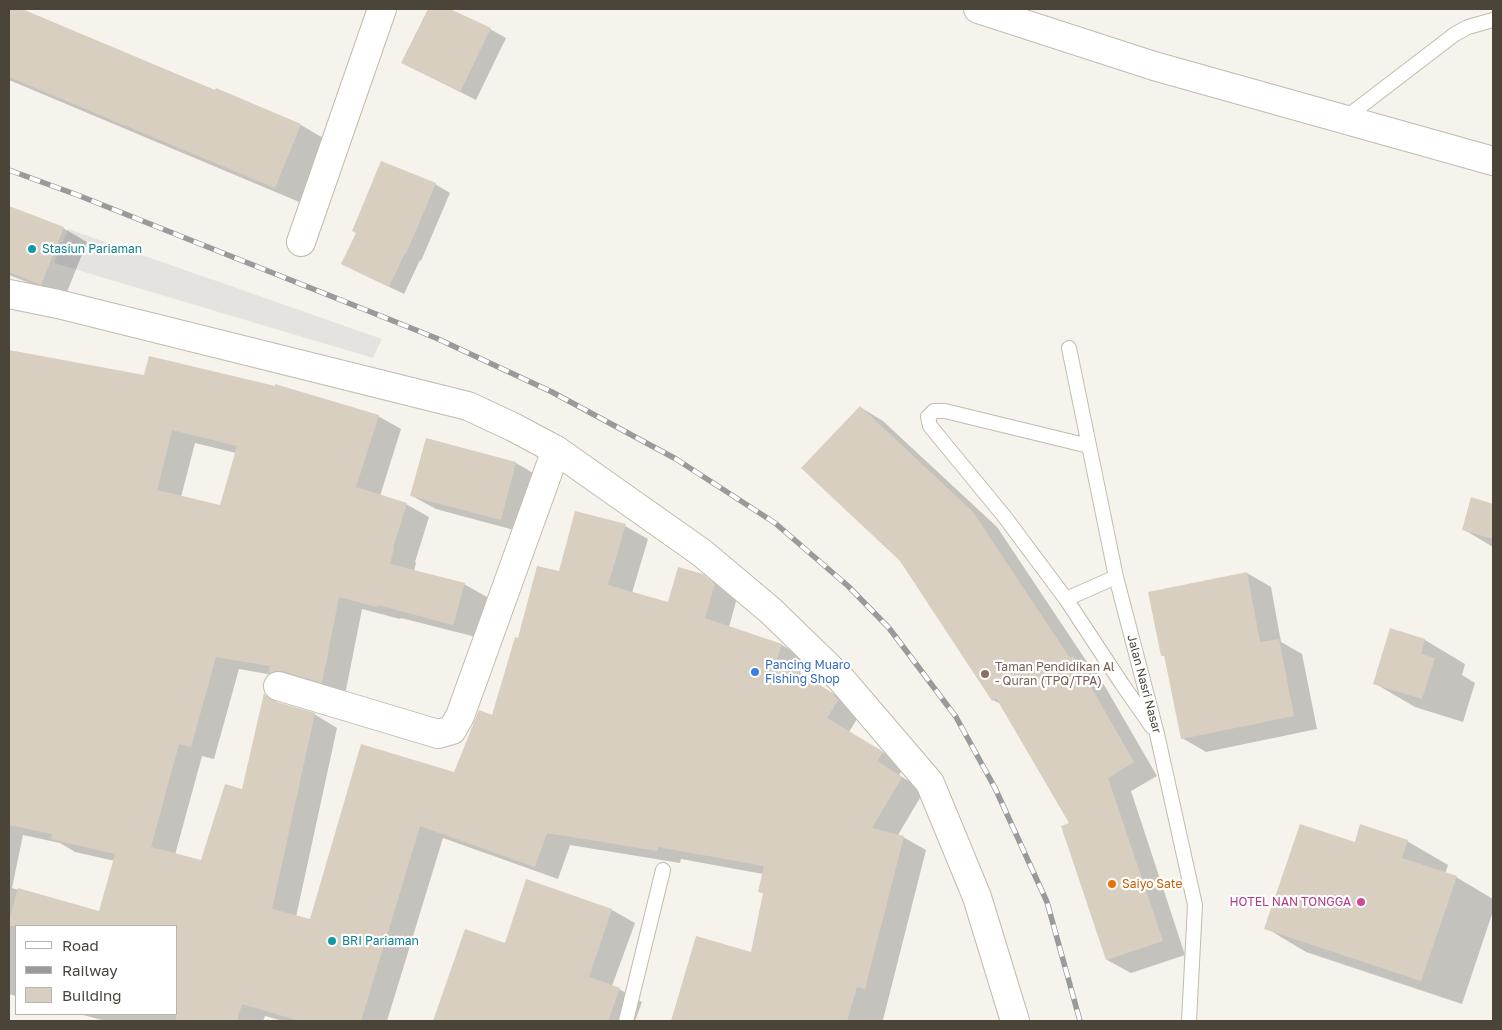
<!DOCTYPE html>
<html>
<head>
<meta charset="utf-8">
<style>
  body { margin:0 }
  #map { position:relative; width:1502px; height:1030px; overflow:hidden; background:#f6f3ec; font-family:"Golos Text",sans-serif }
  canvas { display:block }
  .frame { position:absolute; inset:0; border:10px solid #4b4439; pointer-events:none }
  .legend { position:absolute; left:15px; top:925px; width:162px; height:90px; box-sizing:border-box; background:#fff; border:1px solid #b7b4b0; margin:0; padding:6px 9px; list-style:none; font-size:15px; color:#4b4439 }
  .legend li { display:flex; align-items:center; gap:10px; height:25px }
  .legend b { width:25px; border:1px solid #b7b4b0 }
</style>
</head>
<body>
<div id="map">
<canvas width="1502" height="1030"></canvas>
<div class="frame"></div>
<ul class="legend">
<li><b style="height:6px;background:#fff"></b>Road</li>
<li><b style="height:6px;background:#9a9a9a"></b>Railway</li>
<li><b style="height:14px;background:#d8cfc1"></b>Building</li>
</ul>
</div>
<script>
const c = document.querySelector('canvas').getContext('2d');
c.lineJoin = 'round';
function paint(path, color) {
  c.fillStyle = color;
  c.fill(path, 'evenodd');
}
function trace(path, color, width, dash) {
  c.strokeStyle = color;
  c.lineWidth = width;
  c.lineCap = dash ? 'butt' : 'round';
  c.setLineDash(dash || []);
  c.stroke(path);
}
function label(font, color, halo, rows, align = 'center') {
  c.font = font + ' "Golos Text",sans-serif';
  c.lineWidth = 4.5;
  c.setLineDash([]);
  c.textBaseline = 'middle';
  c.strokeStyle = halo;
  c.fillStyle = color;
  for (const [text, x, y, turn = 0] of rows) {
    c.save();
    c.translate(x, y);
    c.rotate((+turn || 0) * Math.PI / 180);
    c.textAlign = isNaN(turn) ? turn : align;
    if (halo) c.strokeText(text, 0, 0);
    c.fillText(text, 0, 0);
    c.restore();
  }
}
paint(new Path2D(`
  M68,229l314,110 -9,19 -319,-95z`), '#e5e3e0');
paint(new Path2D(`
  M9,9h10l197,82 1,-1 84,35 29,17 -26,62 -295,-124z
  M429,9h18l43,20 16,9 -30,62 -73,-37z
  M435,184l15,9 -29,68 -1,-1 -16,34 -46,-22 -1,-39z
  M9,207l54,21 24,14 -22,55 -56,-22z
  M9,351l136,25 233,40 23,13 -21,67 26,8 23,13 -14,45 1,1 -2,8 50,13 23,13 -11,40 -75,-19 -1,1 -38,-10 -17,86 -72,-20 -34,-6 -25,90 -12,-3 -27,99 27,7 41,-71 22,-96 19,11 30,8 23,14 -41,189 15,4 144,-147 38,-58 25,-77 42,-66 65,-47 23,13 -16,54 37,10 33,-28 23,14 12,9 -8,29 53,18 22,13 -4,15 55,34 5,7 -11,18 56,33 -6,10 25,16 -26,44 5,2 23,13 -43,170 5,1h-215l24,-83 55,15 12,-59 -5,-3 4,-17 -82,-15 -1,4 -110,-18 -12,34 -115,-41 -56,183h-104l-18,-5 -2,5h-157l-27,-7h97v-88h-160v70l-7,-2zM195,443l41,10 -15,53 -40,-9zM23,835l37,8 15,9 40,9 -15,52 -88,-25z
  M860,407l23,14 114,106 94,141 5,3 61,105 -26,15 54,164 -54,18 -24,-13 -37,-136 -69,-120 -8,-4z
  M427,439l89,24 24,14 -15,56 -89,-24 -24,-13z
  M1472,499l21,6v42l-30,-18z
  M1247,573l24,14 10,55 21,12 15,75 -111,23 -24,-14 -16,-81 -4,-2z
  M1391,629l34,11 40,24 -3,11 13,8 -12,39 -48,-15 -41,-24z
  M1407,841l41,24 -3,9 11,3 37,22v12l-31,93 -156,-52 -40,-24 89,-85z
  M527,881l85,29 23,13 -23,63 7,3 23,13 -7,19h-201l32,-90 39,13z`), '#0003');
paint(new Path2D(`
  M9,9h13l193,81 1,-2 85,36 -26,64 -266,-111z
  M428,9h22l41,19 -31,64 -59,-29z
  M381,161l55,22 -30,71 -1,-1 -16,34 -48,-23 15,-31 -4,-2z
  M9,206l55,21 -23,58 -32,-13z
  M9,350l135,25 5,-19 126,30v-2l104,31 -23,72 51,16 -14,45h1l-4,16 75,19 -12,42 -75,-20 -1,2 -38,-10 -17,86 -40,-12h-7l-6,3 1,-8 -54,-9 -25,90 -12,-3 -28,103 50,13 24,-76 17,5 22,-96 3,4 7,4 41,12 -43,196 38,10 51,-175 93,28 25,-62 13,5 23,-78 3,1 19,-72 22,5 16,-60 51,13 -18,61 60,17 10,-35 25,7 12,10 -10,34 77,26 -5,15 55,34 6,7 -11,18 55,33 1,1 -6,9 25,16 -30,51 32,8 -39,153 -8,-2 -10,34h-176l25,-85 55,16 12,-59 -5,-1 6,-26 -106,-19v4l-111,-18 -12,34 -115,-41 -59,195h-61l-58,-17 -5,17h-61v-95h-167v-5l9,-33 81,23 16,-57 -64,-15 1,-5 -43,-9zM172,430l65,16 -17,59 -63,-15z
  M860,406l113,106 97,146 3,-2 61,106 -26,16 55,163 -57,19 -45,-134 8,-3 -73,-125 -4,3 -92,-140 -99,-93z
  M426,438l90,24 -15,58 -91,-24z
  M1471,497l22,7v35l-31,-9z
  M1247,572l13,70 19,-3 15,77 -113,23 -17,-84 -3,1 -13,-64z
  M1390,628l35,11 -4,15 14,4 -13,41 -49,-15z
  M1300,824l55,18 5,-18 48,16 -6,18 55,18 -36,105 -157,-52z
  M526,879l86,30 -23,68 31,11 -12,33h-175l32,-92 40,14z`), '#d8cfc1');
const service = new Path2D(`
  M1344,119l111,-85 13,-7 25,-7
  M1069,348l47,229 41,157 38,171 -6,116
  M1089,446l-144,-35h-11l-6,6 2,9 74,90 62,83 56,85 30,43
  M1066,599l50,-22
  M626,1021l37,-151`);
const minor = new Path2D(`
  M978,9l176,57 339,95
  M301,242l81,-233
  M278,686l160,48 14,-4 8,-14 96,-266`);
const tertiary = new Path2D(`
  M9,294l49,10 410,102 45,21 43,23 146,103 69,58 70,68 89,104 47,114 38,124`);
trace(service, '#c2bbae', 16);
trace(minor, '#c2bbae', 30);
trace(tertiary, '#c2bbae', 30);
trace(service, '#fff', 14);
trace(minor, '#fff', 28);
trace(tertiary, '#fff', 28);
const rail = new Path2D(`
  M9,170l71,26 356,142 116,54 124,67 99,64 73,63 41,42 67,89 39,71 52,114 33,119`);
trace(rail, '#9a9a9a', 5.5);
trace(rail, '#fff', 4, [11]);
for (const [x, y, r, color] of [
  [32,249,5,"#0f9aa8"],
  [755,672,5,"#3f7fe0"],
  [985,674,5,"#8d6e63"],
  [1112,884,5,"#e8710a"],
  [1361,902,5,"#d1479c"],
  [332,941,5,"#0f9aa8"]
]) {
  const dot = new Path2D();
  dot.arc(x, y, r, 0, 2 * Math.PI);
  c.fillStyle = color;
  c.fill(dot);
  trace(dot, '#fff', 2);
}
label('12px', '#0d838f', '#fff', [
  ["Stasiun Pariaman",42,249],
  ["BRI Pariaman",342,941]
], 'left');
label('12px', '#366cbe', '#fff', [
  ["Pancing Muaro",765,665],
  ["Fishing Shop",765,679]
], 'left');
label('12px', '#785e54', '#fff', [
  ["Taman Pendidikan Al",995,667],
  ["- Quran (TPQ/TPA)",995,681]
], 'left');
label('12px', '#4b4439', '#fff', [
  ["Jalan Nasri Nasar",1144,684,75]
]);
label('12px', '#c56008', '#fff', [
  ["Saiyo Sate",1122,884]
], 'left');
label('12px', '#b23c85', '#fff', [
  ["HOTEL NAN TONGGA",1351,902]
], 'right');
</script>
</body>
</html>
